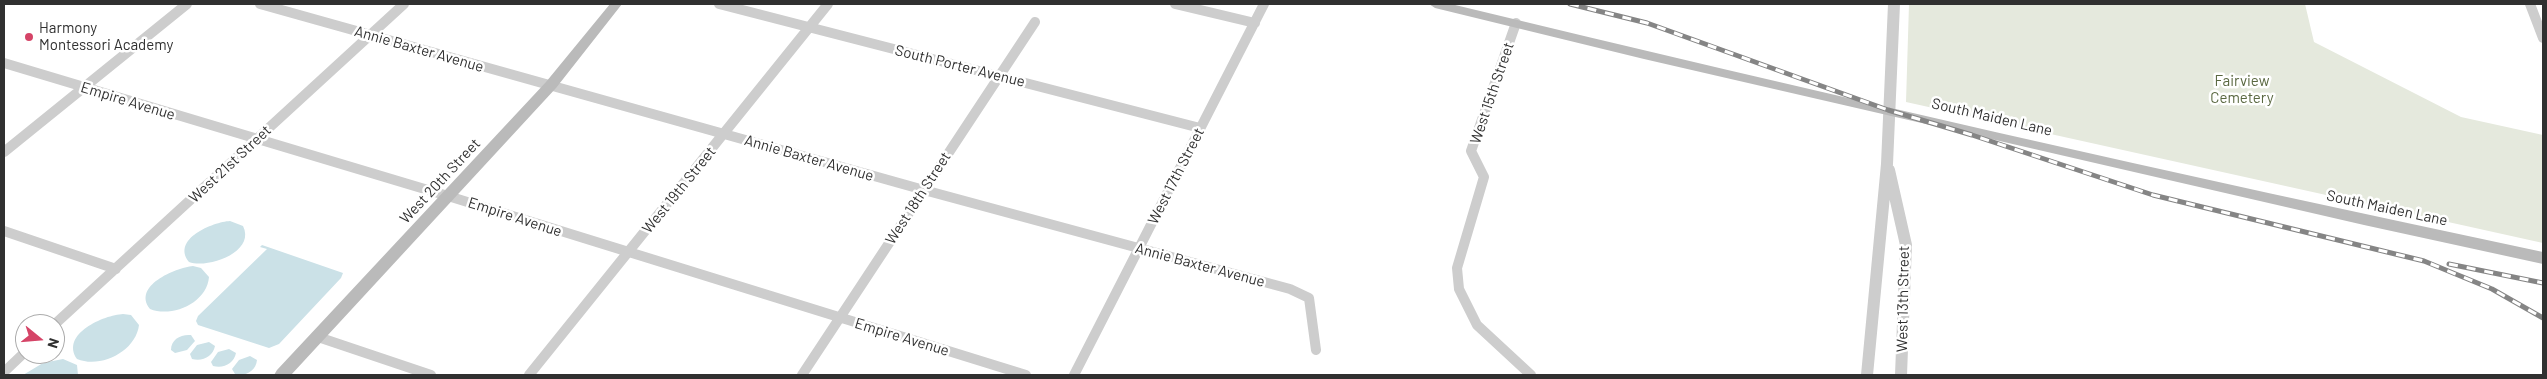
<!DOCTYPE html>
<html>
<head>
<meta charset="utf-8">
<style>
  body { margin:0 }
  #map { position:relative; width:2547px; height:379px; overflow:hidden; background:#fff; font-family:Barlow,sans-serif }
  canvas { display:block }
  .frame { position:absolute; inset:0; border:5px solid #303030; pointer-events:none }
  .north { position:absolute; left:15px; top:314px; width:50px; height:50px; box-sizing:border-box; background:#fff; border:1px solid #acacac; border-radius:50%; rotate:107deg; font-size:14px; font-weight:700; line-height:20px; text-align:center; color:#303030 }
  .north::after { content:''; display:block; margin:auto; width:18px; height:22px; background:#d54467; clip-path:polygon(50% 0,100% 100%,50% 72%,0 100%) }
</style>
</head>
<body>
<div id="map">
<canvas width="2547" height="379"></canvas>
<div class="frame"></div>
<div class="north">N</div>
</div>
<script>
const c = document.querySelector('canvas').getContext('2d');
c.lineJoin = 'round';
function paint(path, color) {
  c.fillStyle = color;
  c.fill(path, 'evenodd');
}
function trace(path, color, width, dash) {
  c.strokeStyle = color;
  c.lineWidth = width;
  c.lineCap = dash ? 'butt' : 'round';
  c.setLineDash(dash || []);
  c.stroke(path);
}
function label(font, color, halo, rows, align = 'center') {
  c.font = font + ' Barlow,sans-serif';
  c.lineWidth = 5;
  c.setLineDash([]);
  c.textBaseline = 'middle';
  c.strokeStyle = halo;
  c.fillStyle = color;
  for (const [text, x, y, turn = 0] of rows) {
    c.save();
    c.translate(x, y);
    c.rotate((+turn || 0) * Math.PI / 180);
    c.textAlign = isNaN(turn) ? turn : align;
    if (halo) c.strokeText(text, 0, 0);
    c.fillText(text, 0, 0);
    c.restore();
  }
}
paint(new Path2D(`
  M1909,4h396l9,38 147,75 82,18v108l-637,-141z`), '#e5e9dd');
paint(new Path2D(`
  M230,221l13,5c13,26 -35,43 -54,36 -18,-23 24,-40 41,-41z
  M262,245l81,28 -2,5 -62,66 -10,4 -71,-23 -2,-4 2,-5 69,-67 -7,-2z
  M193,266l8,2 8,9c-2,26 -37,41 -59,32 -18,-23 25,-41 43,-43z
  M123,314l8,1 8,10c-3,26 -38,44 -62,34 -17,-25 27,-44 46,-45z
  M191,335l4,6 -8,9 -12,3 -4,-3c0,-11 10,-16 20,-15z
  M209,342l6,4c-2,10 -12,16 -23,13l-2,-5 7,-9z
  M229,349l7,4c-2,10 -12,16 -23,13l-2,-4 7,-10z
  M250,356l7,4c-1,11 -12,17 -22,14l-3,-5 7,-9z
  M63,359l14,6 1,10h-55l20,-12z`), '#cbe1e7');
trace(new Path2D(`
  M260,4l664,186 366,99 19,9 7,52
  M719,4l481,124
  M1175,4l80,19
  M2530,4l13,34
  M1516,23l-45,128 13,26 -27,91 2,21 18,36 54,50
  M4,63l444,133 578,179
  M4,152l183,-148
  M4,231l112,38
  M55,324l349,-320
  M318,337l113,38
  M4,372l21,-20
  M529,375l299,-371
  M802,375l233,-353
  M1074,375l190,-371`), '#cdcdcd', 10);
trace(new Path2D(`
  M1889,170l17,75 -5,130
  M1867,375l20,-211 7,-160`), '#cdcdcd', 12);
paint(new Path2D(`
  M610,4h12l-66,84 -265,287h-17l3,-5 269,-288z
  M1429,4h22c363,88 727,171 1092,248v12l-179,-39 -720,-166 -209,-51z`), '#bababa');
const rail = new Path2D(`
  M1570,4l77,19 241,87 84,25 181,60 271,66 68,28 51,29
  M2449,264l94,19`);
trace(rail, '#858585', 5);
trace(rail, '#fff', 3, [9]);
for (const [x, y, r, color] of [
  [29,37,5,"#d54467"]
]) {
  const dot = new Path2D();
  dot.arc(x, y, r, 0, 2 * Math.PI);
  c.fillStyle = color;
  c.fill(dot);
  trace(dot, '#fff', 2);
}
label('15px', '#303030', '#fff', [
  ["Harmony",39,28],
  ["Montessori Academy",39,45]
], 'left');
label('15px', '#303030', '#fff', [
  ["Annie Baxter Avenue",419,49,16],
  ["South Porter Avenue",960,66,14],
  ["West 15th Street",1492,93,-71],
  ["Empire Avenue",128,101,17],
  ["South Maiden Lane",1992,117,13],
  ["Annie Baxter Avenue",809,158,16],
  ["West 21st Street",230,164,-43],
  ["West 17th Street",1176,176,-63],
  ["West 20th Street",440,181,-47],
  ["West 19th Street",679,190,-51],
  ["West 18th Street",918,198,-57],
  ["South Maiden Lane",2387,208,12],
  ["Empire Avenue",515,217,18],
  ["Annie Baxter Avenue",1200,265,15],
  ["West 13th Street",1903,299,-89],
  ["Empire Avenue",902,337,17]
]);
label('15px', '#5a6841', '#fff', [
  ["Fairview",2242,81],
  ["Cemetery",2242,98]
]);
</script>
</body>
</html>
